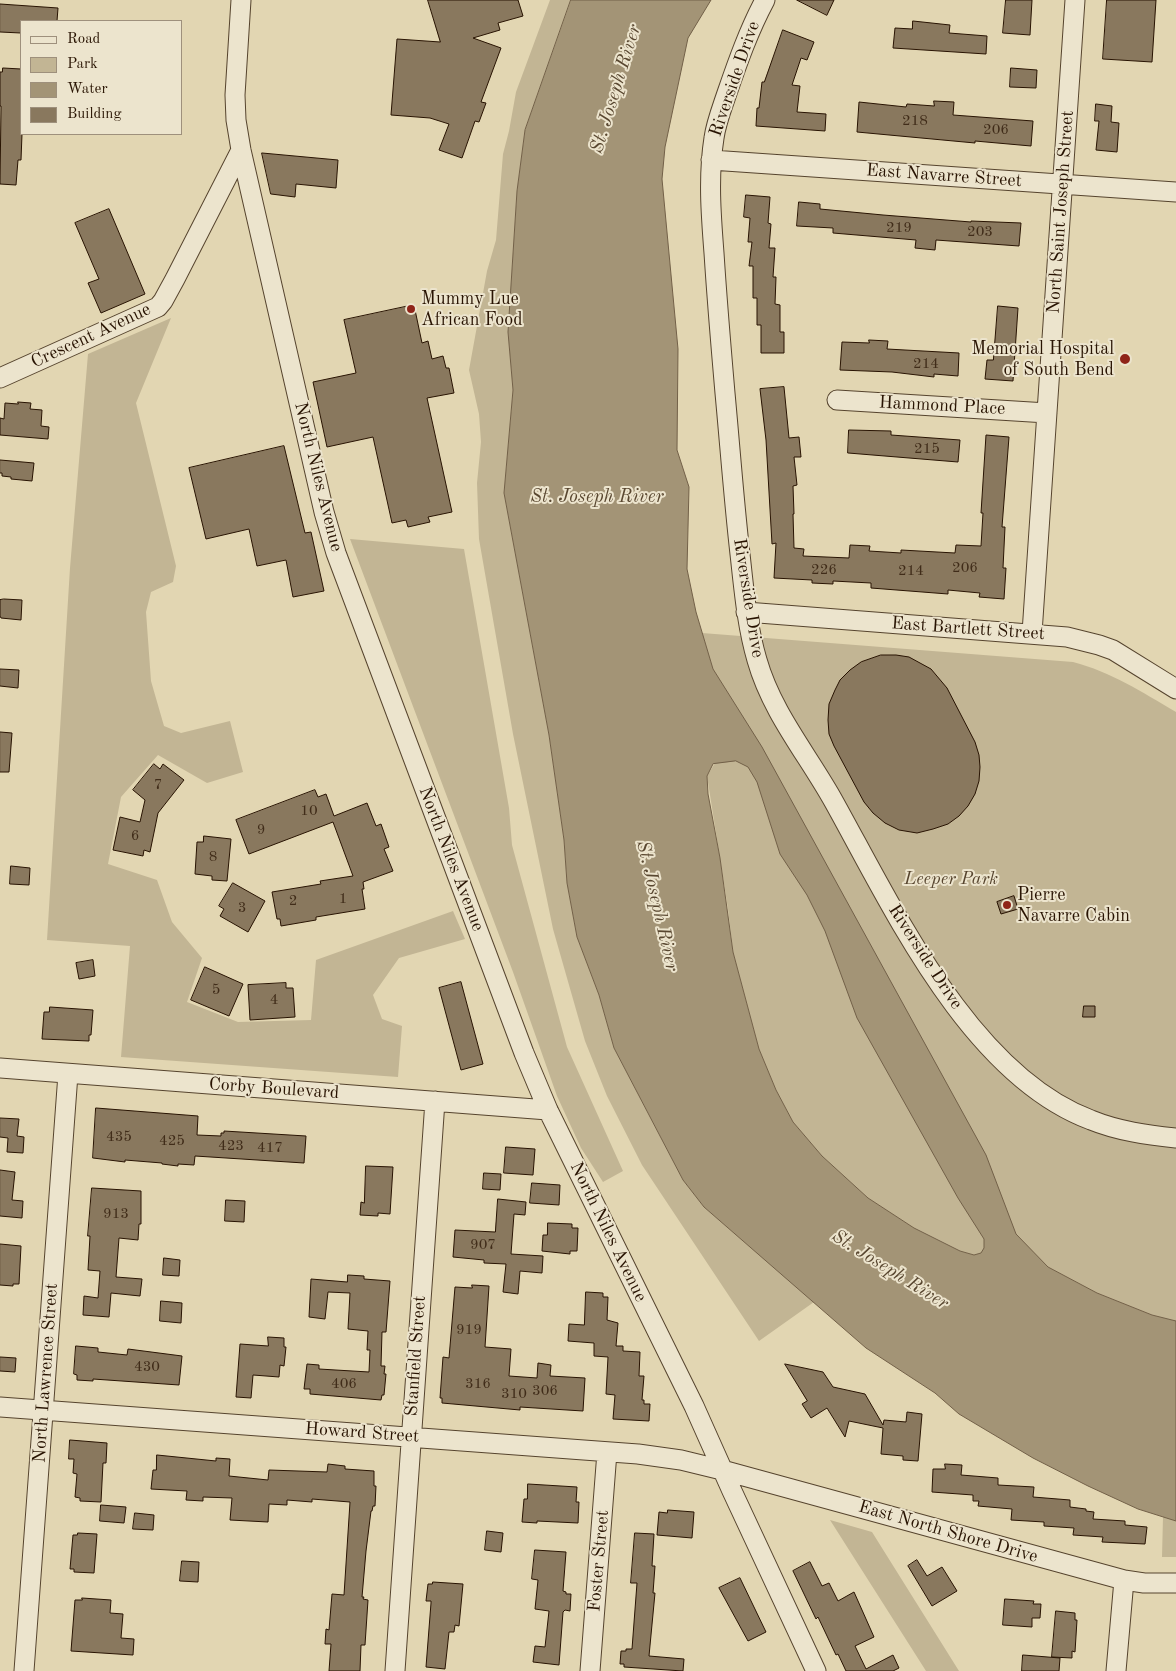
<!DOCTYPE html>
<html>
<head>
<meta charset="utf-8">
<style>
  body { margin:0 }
  #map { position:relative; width:1176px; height:1671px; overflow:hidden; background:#e2d6b2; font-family:"Old Standard TT",serif }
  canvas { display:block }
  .legend { position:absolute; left:20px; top:20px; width:162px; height:115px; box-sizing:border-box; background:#ece4cd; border:1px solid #9e907c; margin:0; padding:6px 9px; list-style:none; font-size:15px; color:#281302 }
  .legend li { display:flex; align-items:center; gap:10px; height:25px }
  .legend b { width:25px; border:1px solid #9e907c }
</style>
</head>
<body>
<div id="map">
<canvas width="1176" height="1671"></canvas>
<ul class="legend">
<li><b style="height:6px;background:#ece4cd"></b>Road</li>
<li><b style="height:14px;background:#c2b594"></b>Park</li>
<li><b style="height:14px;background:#a39476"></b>Water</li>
<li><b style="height:14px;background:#89785e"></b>Building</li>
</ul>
</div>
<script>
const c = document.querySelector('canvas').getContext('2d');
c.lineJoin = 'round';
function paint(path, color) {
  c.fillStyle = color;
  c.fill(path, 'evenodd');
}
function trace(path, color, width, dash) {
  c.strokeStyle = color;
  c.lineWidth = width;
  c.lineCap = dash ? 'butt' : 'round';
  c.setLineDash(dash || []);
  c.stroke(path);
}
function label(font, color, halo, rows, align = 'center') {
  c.font = font + ' "Old Standard TT",serif';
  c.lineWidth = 4;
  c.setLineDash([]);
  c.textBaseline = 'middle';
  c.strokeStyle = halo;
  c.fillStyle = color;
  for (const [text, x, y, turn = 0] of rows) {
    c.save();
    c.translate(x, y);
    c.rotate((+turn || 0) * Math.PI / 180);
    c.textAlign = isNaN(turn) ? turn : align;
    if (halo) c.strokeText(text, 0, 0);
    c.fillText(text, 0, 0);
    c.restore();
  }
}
paint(new Path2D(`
  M550,0h21l-46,130 -8,61 -9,141 5,58 -9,103 45,242 15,105 3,43 10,54 22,58 15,53 69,132 21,27 110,95 -55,39 -117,-176 -35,-69 -22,-55 -32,-112 -40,-195 -34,-195 -2,-56 4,-41 -2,-28 -10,-44 18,-99 9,-31 7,-86 6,-23 7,-39z
  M171,318l-35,85 40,163 -3,16 -22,10 -5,20 5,69 13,45 17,7 49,-12 13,51 -36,11 -49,-28 -37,42 -13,67 49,16 15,42 30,36 -15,44 51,20 73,-2 5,-60 137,-49 12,28 -66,19 -26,37 9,24 20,7 -4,51 -277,-20 9,-111 -83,-6 23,-372 18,-214z
  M350,539l114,10 45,259 3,37 55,202 56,124 -20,11 -22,-34 -24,-52 -44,-124z
  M702,633l371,29c38,10 69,30 103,50v609l-24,-6 -55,-22 -49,-26 -15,-15 -51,1 -8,2 -14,-4 -46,-23 -46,-30 -46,-42 -29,-34 -17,-32 -17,-41 -26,-97 -5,-43 -21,-133 36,-58 -30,-49z
  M1163,1517l13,4v36h-14z
  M830,1520l42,12 87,139h-33z`), '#c2b594');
const water = new Path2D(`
  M571,0h140l-23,38 -23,109 -3,32 16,170 -1,101 12,37 -2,82 9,43 17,57 49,78 224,408 30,79 32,33 49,26 55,22 24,6v200l-38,-12 -50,-23 -55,-28 -74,-44 -24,-21 -69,-45 -162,-141 -21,-27 -69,-132 -15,-53 -22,-58 -10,-54 -3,-43 -15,-105 -45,-242 9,-103 -5,-58 9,-141 8,-61zM736,761l12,6 9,15 23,72 27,41 18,36 32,87 101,180 26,41v9l-3,5 -7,2 -14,-4 -46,-23 -46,-30 -46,-42 -29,-34 -17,-32 -17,-41 -26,-97 -13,-94 -12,-64 -1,-18 6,-12z`);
paint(water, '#a39476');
trace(water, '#726048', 1);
const building = new Path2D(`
  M428,0h90l5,16 -25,7 2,7 -27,8 28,10 -20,54 5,1 -7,19 -4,-1 -13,37 -23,-8 10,-26 -19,-6 -39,-3 6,-76 43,3z
  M797,0h37l-7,15z
  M1006,0h26l-2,35 -27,-2z
  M1107,0h49l-4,62 -49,-3z
  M0,4l58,4 -1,13h-36v12l-21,-1z
  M913,21l37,4 -1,8 38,3 -1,18 -93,-6 2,-20 17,1z
  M783,30l31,12 -7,18 -6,-2 -9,27 8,1 -3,26 29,2 -1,17 -69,-5 1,-18h2l3,-26h2z
  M3,68l18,1 1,65 -1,26h-3l-2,25 -16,-1 1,-78h-1v-34h2z
  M1011,68l26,2 -1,18 -26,-1z
  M934,101l20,1 -1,13 80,6 -2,25 -56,-5v2l-118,-11 2,-30 47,5 1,-3 27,2z
  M1096,104l16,2 -1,16 8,1 -2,29 -21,-2 3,-29h-4z
  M262,153l76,7 -2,28 -40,-4 -1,13 -24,-3z
  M746,195l24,2 -2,26 3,1 -2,24h6l-2,29h3l-1,27 5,1v27h4v21h-23v-28h-4v-27h-4v-32h-4l3,-24h-4l2,-24 -6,-1z
  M799,202l21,2v5l63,6 88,7v-1l50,2 -2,23 -83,-6 -1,10 -20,-2 1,-8 -83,-7v-5l-36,-2z
  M109,209l36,85 -44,19 -13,-30 11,-4 -24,-56z
  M414,305l8,38 6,-2 4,18 11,-3 3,12h3l5,25 -27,5 25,114 -24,5 2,5 -22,5 -2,-7 -14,3 -19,-86 -46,10 -14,-65 43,-9 -12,-53z
  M998,306l20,2 -5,73 -28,-2 2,-19h6z
  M869,340l19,1 -1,8 72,4 -1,23 -24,-2v3l-42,-5 -52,-2 2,-28 27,1z
  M784,387l5,51 10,-1 2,20h-7l3,28 -4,1 1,28h-1l1,34 10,1 -1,7 46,2 1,-13 20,1 -1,5 32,2v-3l54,3 1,-8 25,1 2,-33h-2l5,-78 23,2 -7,90h3l-2,41h3l-2,31 -25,-2 1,-4 -32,-3v4l-77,-6v-5l-38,-2v3l-21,-1v-3l-38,-2 2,-35 -4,1 -6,-104 -6,-51z
  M18,402l13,1 -1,6 12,1 -1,16 8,1 -1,12 -48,-4v-17l4,1 1,-16 13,1z
  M849,430l42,1v4l69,5 -2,22 -110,-9z
  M284,446l21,87 6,-1 13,59 -31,6 -7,-37 -29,6 -8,-37 -43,10 -17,-71z
  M0,460l34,3 -2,18 -21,-2v-2l-9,-1v-3h-2z
  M4,599l18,1 -1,20 -20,-2 -1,-2v-16z
  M881,655h15l13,2 22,12 16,19 28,54 4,13 1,12 -1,14 -4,13 -7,12 -9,10 -11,8 -15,5 -16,4 -18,-3 -14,-7 -12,-10 -9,-11 -30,-56 -5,-12 -1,-14 1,-16 6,-14 5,-10 10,-10 11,-8z
  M0,669l19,1 -1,18 -18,-2z
  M0,732l12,1 -3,39h-9z
  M154,764l6,5 3,-5 21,16 -26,33 -8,39 -6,-2 -1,6 -30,-6 7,-33 20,5 5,-22 -12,-10z
  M315,790l3,7 8,-3 8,22 33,-13 9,23 5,-2 8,23 -5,2 9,22 -30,11 1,7h-2l3,20 -49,8v3l-35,6 -1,-7h-3l-5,-27 49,-8 -1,-3 33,-5 -20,-54 -84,32 -13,-34z
  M204,836l27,3 -4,42 -15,-1v-4l-17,-2 2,-32h6z
  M11,866l19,2 -1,17 -19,-1z
  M233,883l32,18 -17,31 -28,-16 4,-7 -5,-3z
  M1014,896l4,13 -17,5 -4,-12z
  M93,960l2,16 -16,3 -3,-16z
  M205,967l38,17 -14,32 -38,-16z
  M461,982l22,82 -22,6 -22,-82z
  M286,983v5h7l2,29 -45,3 -2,-35z
  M1084,1006h11v11h-12z
  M50,1007l43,3 -2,25h-2v6l-47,-2 2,-27h5z
  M96,1108l102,8 -1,19 24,1v-3h3v-2l82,5 -2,27 -109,-7 -1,9 -16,-1v2l-16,-2v-1l-37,-3v2l-32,-4z
  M0,1118l19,1 -2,17 7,1 -1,16 -16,-1 1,-14 -8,-1z
  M506,1147l29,2 -2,26 -29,-2z
  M366,1166l27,1 -3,47 -12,-1v3l-18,-1 1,-13 3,1z
  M0,1170l15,2 -3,28 11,1 -1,17 -22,-2z
  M484,1173l17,1 -1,16 -17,-1z
  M532,1183l28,2 -1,20 -29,-2z
  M92,1188l49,3v33h-2l-1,16 -19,-2 -3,39 26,2 -2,17 -29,-3 -2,24 -26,-2 1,-19 14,2 2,-27 -12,-1 2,-34h-2z
  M498,1199l28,3 -1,13 -11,-1 -3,40 32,2 -1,17 -22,-2 -2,23 -15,-2 3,-28 -22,-1v-3l-31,-3 2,-27 40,2z
  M226,1200l19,1 -1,21 -19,-1z
  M548,1223l24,1v4h6l-1,23h-7v3l-28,-3 1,-16h4z
  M0,1244l21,2 -2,38h-6v2l-13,-1z
  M164,1258l16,2 -1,16 -16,-1z
  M348,1275l16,1v3l26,2 -4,51h-4l-1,34h4l-1,8h2l-2,21h-2l-1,5 -71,-6v-5h-6l3,-25 12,1v4l50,3 1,-22h-3l1,-19 -20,-2 2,-36 -22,-1 -3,27 -16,-2 2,-38 36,3z
  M472,1285l17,1 -4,61 26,2 -2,27 28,2 1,-15 13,2 -1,11 35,2 -2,33 -63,-4v3l-78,-7v-5h-2l3,-41 6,1 6,-71 17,1z
  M586,1292l17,1v4h5l-1,23 11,3 -2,23h7v5l17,1 -1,24h5l-2,24h2v4h6l-1,17 -36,-2 2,-24 -9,-1 2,-37 -14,-1v-13l-26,-2 1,-17 15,1z
  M161,1301l21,2 -1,20 -21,-2z
  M268,1337l16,1v9h2l-2,19 -4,-1 -1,12 -26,-2 -2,23 -15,-1 4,-53 28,2z
  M76,1346l22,2v4l29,3 1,-6 54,7 -3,29 -86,-6v2l-16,-1v-5l-3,-1z
  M0,1357l16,1 -1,14 -15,-1z
  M785,1364l38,8 10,15 32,7 18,31 1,-5 22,2 1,-10 15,2 -4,47 -15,-1v-4l-22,-2 2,-26 -34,-7 -4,16 -18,-29 -16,10 -9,-14 5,-3z
  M70,1440l37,3 -1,20h-3l-2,39 -21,-1v-3l-5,-1 2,-23 -4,-1 1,-14h-5z
  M157,1455l59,6v-3l14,1 -1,17 39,4 1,-10 58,2 1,-8 17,2v3l29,2v15h2l-1,20h-2l-1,5h-1l-5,40 -4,46h2l-1,2 5,1 -3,45h-4l-1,26h-31l2,-27h-6l1,-15 3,1 3,-36 12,1 6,-93 -38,-3v3l-25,-2v5l-18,-1 -1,18 -38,-2 2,-22 -29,-1v4l-17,-1 1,-9 -36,-2 2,-19h3z
  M945,1464l17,1 -1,10 37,3v7l36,2 -1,10 37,3v7l16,2v2l8,1 -1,7 32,2v4l22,2 -2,17 -43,-2 1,-5 -30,-2 1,-7 -30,-2v-4l-33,-2 1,-11 -34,-3 1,-5h-6v-6l-41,-3 1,-23h12z
  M528,1484l49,3 -1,15h3l-1,21 -41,-2v2l-15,-1 2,-23h3z
  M101,1505l25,2 -2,16 -24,-2z
  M668,1510l26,2 -2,26 -35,-3 2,-23 8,1z
  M135,1513l19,2 -1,15 -20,-1z
  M487,1531l16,2 -2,19 -16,-2z
  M78,1533l19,1 -3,39 -20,-1v-3h-4l3,-34h4z
  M635,1533l19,1 -2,32h3l-2,27h2l-6,63 35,3 -1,12 -59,-4v-3h-4l1,-13h5v-2h6l5,-66h-6z
  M535,1550l31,2 -3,39 3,1v2h5l-1,17 -5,-1 -2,2 -4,53 -26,-3 2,-16 10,1 4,-36 -14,-2 3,-29 -6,-1z
  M917,1560l10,16 15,-9 15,24 -25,15 -24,-40z
  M182,1561l17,1 -1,20 -18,-1z
  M810,1562l12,24 7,-3 9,18 16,-9 20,45 -19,9 11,23 27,-14 6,13 -6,3h-47l-8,-17 -2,1 -18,-38 -2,2 -23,-48z
  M740,1578l26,54 -18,9 -29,-53z
  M433,1582l30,2 -4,42 -4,-1 -1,7h-5l-4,37 -19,-2 5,-64v-2h-5l2,-17h4z
  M82,1598l29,2 -1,13 13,1 -2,24 13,1 -1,16 -62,-4 4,-51h7z
  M1005,1599l29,2 -1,3h8l-1,14h-8v9l-29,-2z
  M1056,1611l19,2v7h2l-2,32 -3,-1v7l-20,-1z
  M1023,1655l37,3 -1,13h-37z`);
paint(building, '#89785e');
trace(building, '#281302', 1);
const minor = new Path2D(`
  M241,0l-6,95 1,25 5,30 83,362 12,41 188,500 24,57 146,296 38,85 84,180
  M765,0c-16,30 -27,61 -38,93 -5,15 -11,30 -13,45 -6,38 -3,77 0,115 3,47 7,94 11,140 5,54 9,108 15,161 4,36 7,72 17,106 15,53 51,95 77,142 59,106 136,273 257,318 27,11 56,15 85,18
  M711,160l465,32
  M0,378l158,-71 5,-6 12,-22 66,-129
  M837,400l210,13
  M746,612l321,25 32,8 14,5 63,39
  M1032,633l43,-633
  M0,1068l548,42
  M0,1407l638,47 43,6 41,10 402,110 20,3h32
  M24,1671l44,-597
  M395,1671l40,-570
  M590,1671l17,-219
  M1116,1671l8,-91`);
trace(minor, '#56442e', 21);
trace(minor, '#ece4cd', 19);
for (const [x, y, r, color] of [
  [411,309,5,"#8f2418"],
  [1125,359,6,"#8f2418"],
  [1007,905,5,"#8f2418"]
]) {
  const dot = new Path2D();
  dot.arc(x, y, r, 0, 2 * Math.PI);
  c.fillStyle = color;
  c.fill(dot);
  trace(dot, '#ece4cd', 2);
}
label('15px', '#402c19', null, [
  ["218",915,121],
  ["206",996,130],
  ["219",899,228],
  ["203",980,232],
  ["214",926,364],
  ["215",927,449],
  ["206",965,568],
  ["226",824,570],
  ["214",911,571],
  ["7",158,785],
  ["10",309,811],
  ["9",261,830],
  ["6",135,836],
  ["8",213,857],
  ["1",343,899],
  ["2",293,901],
  ["3",242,908],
  ["5",216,990],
  ["4",274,1000],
  ["435",119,1137],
  ["425",172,1141],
  ["423",231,1146],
  ["417",270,1148],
  ["913",116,1214],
  ["907",483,1245],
  ["919",469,1330],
  ["430",147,1367],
  ["406",344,1384],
  ["316",478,1384],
  ["306",545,1391],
  ["310",514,1394]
]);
label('18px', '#281302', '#ece4cd', [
  ["Riverside Drive",735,79,-71],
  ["East Navarre Street",944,176,4],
  ["North Saint Joseph Street",1061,212,-86],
  ["Crescent Avenue",91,336,-25],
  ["Hammond Place",942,406,3],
  ["North Niles Avenue",318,477,76],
  ["Riverside Drive",748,598,81],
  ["East Bartlett Street",968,629,4],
  ["North Niles Avenue",451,859,69],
  ["Riverside Drive",925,957,57],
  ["Corby Boulevard",274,1089,4],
  ["North Niles Avenue",608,1232,64],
  ["Stanfield Street",416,1356,-86],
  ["North Lawrence Street",46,1373,-86],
  ["Howard Street",362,1433,4],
  ["East North Shore Drive",948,1532,16],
  ["Foster Street",599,1561,-85]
]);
label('18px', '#281302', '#ece4cd', [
  ["Mummy Lue",421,299],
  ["African Food",421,320],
  ["Memorial Hospital",1114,349,"right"],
  ["of South Bend",1114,370,"right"],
  ["Pierre",1017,895],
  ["Navarre Cabin",1017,916]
], 'left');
label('italic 18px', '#56442e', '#ece4cd', [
  ["Leeper Park",951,879]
]);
label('italic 19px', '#594730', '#ece4cd', [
  ["St. Joseph River",616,89,-73],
  ["St. Joseph River",597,497],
  ["St. Joseph River",657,906,77],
  ["St. Joseph River",890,1270,32]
]);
</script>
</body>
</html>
